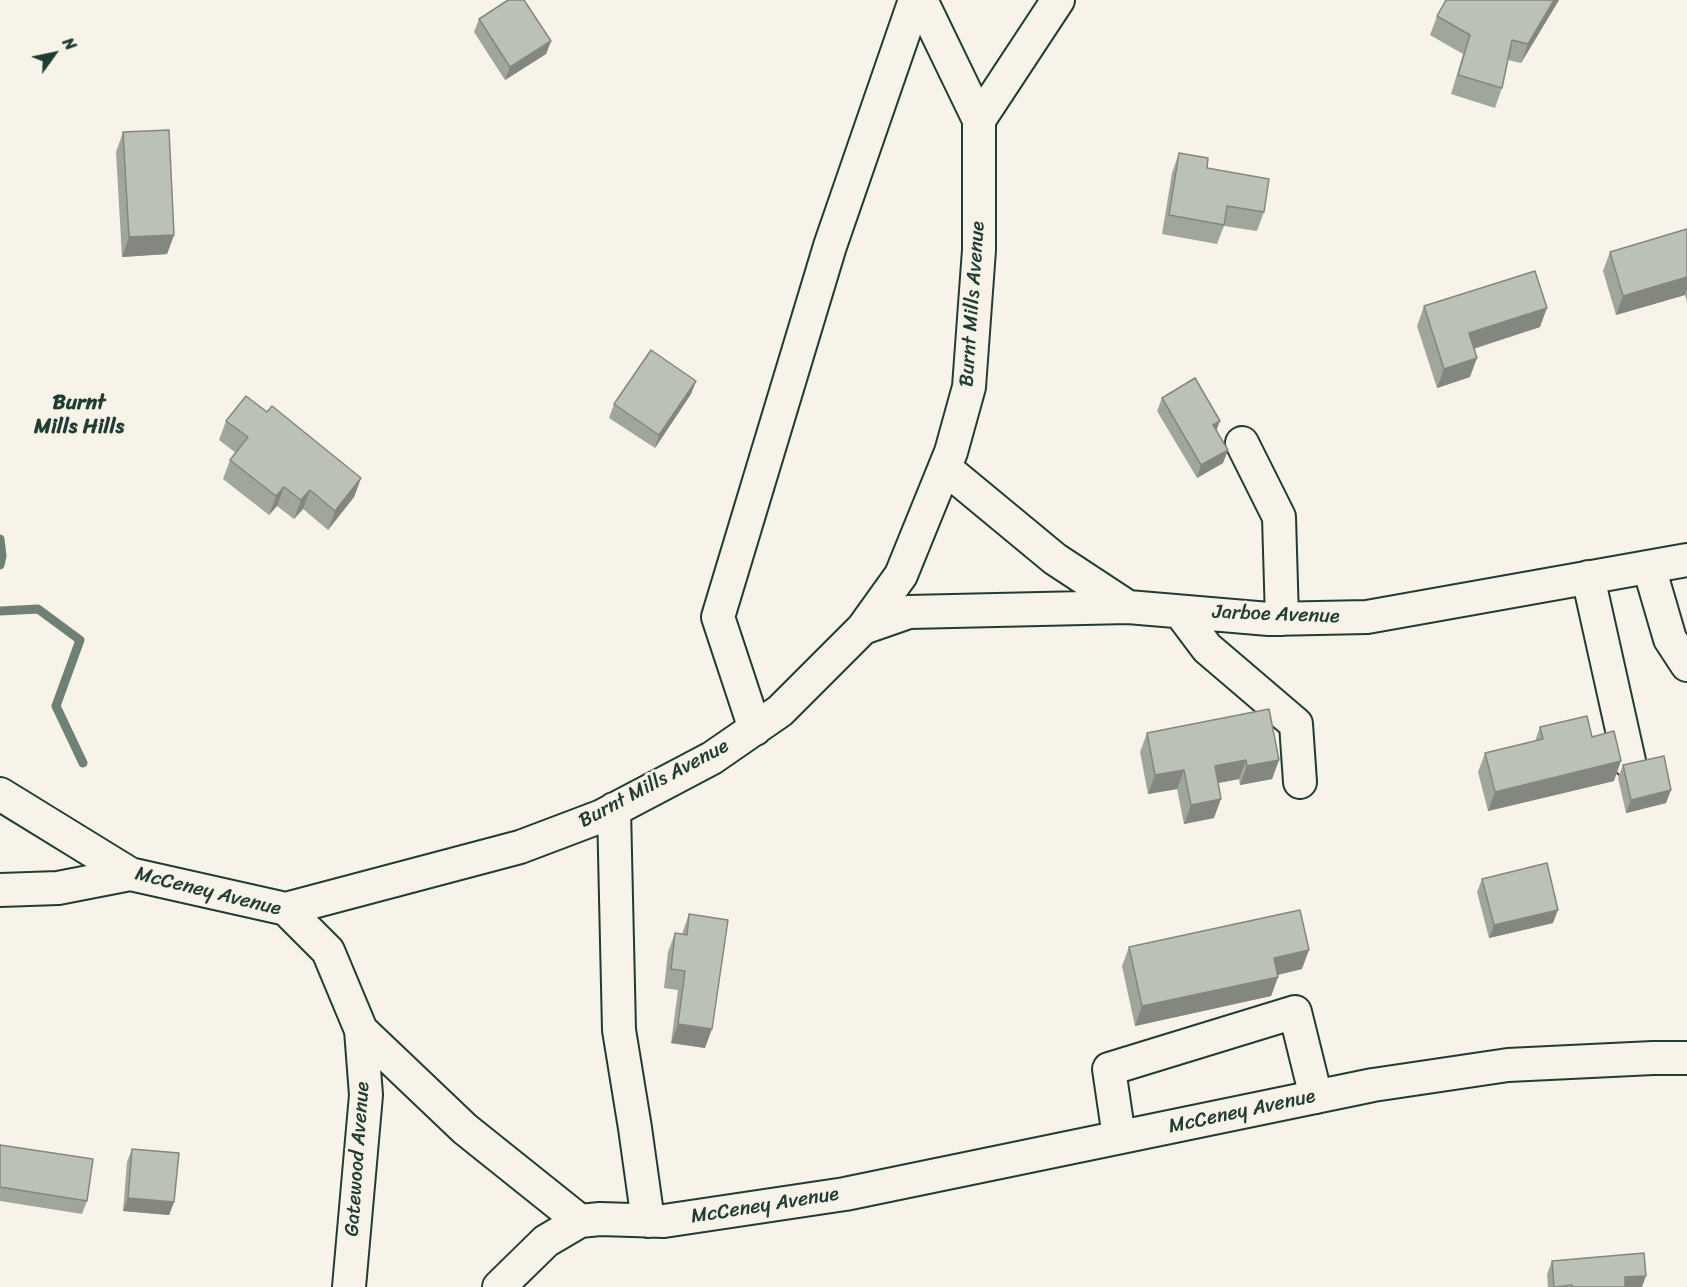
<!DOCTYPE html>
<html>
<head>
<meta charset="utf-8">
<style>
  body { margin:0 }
  #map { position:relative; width:1687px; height:1287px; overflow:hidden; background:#f7f3e8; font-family:Sriracha,sans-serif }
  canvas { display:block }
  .north { position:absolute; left:24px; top:24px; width:60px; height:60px; -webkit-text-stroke:4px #f7f3e8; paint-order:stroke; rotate:57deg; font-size:16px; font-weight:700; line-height:24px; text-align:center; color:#1f3d34 }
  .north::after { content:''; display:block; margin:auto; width:21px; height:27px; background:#1f3d34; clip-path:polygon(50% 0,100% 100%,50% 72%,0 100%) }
</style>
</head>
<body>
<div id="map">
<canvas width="1687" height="1287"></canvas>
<div class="north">N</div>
</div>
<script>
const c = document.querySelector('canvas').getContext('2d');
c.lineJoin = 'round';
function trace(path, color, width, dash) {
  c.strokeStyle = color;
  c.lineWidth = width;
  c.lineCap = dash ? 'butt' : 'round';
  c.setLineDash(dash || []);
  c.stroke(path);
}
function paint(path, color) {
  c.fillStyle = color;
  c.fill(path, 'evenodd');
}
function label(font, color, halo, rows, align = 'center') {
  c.font = font + ' Sriracha,sans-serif';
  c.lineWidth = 6;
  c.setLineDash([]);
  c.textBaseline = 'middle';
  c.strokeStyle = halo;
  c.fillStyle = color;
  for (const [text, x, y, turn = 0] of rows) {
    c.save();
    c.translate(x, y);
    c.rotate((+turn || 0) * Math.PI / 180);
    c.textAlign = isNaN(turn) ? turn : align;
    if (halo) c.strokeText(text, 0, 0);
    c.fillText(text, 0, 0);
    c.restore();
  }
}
trace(new Path2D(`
  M0,539l2,17 -2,9
  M0,611l38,-2 42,31 -24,66 27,57`), '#6f8077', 9);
const minor = new Path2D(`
  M979,120l79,-120
  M1242,443l37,74 3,102
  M945,468l110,91 73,48
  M1649,567l21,72 17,26
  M1588,577l41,184
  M1180,612l27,36 89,76 4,58
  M863,628l46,-16 219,-5 141,12 98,-2 320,-57
  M755,729l-37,-112 112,-371 85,-246
  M0,794l130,80 156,35 42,42 33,79 104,99 115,92 20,-2 64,2 181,-27 528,-109 135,-20 145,-7h34
  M614,809l5,221 16,98 13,93
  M0,890l58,-2 72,-14
  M286,909l234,-62 82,-31 110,-58 68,-47 83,-83 38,-53 50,-123 18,-65 10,-137v-130l-58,-120
  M1119,1137l-10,-68 186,-57 21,85
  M349,1287l17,-192 -5,-65
  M499,1287l47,-46 34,-20`);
trace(minor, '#1f3d34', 36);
trace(minor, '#f7f3e8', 32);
paint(new Path2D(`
  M1559,0l-38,63 -13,-3 -6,28 -7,20 -44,-14 12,-40 -33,-19 7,-19z
  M479,19l72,22 -5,13 -41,26 -31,-48z
  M123,132l51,103 -7,19 -45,3 -6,-105z
  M1179,153l28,15 57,44 -7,19 -33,-5 -7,18 -55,-10 10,-61z
  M1687,229v73l-2,-7 -69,20 -13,-44 7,-19z
  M1424,306l116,21 -66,22 -4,28 -33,11 -20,-62z
  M696,381l-5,13 -36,54 -46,-30 5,-14z
  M1162,398l66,52 -5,13 -26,15 -40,-67z
  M267,412l94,66 -7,19 -26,33 -25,-21 -9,10 -17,-13 -8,9 -46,-36 7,-19 6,-7 -17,-13 7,-19z
  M1540,727l52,10 22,44 -126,30 -10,-39 7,-19 50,-12z
  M1147,733l132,27 -7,19 -32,6 -1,-6 -21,4 -4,35 -30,6 -7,-35 -29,5 -8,-42z
  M1623,765l43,38 -40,10 -8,-35z
  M1482,879l71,44 -64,15 -12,-46z
  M689,914l16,134 -34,-5 7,-53 -14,-2 4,-36 7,-19 7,1z
  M1129,947l173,22 -24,6v2l-7,19 -136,30 -13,-60z
  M0,1145l87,56 -5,13 -82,-13z
  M132,1149l42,53 -5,13 -46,-4 4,-49z
  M1552,1261l90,26h-94l-1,-13z`), '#a1a69d');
paint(new Path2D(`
  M1554,0h5l-38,63 7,-19z
  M551,41l-5,13 -41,26 5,-13z
  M174,235l-7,19 -45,3 7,-20z
  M1687,277v12l-2,6 -69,20 7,-19z
  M1547,308l-7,19 -78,25 7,-19z
  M1477,358l-7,19 -33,11 7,-19z
  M696,381l-5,13 -36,54 4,-13z
  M1220,421l-5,13 -2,-9z
  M1228,450l-5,13 -26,15 4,-13z
  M361,478l-7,19 -26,33 7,-19z
  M284,487l-7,19 -8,9 7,-19z
  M310,490l-7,19 -9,10 7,-19z
  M1246,760l-7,19 -31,6 7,-19z
  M1279,760l-7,19 -32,6 7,-19z
  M1621,761l-7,20 -126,30 7,-19z
  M1184,770l-7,19 -29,5 7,-19z
  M1671,790l-5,13 -40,10 5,-13z
  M1221,799l-7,19 -30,6 7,-19z
  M1558,910l-5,13 -64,15 5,-13z
  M1309,950l-7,19 -35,8 7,-19z
  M1278,977l-7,19 -136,30 7,-20z
  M678,1024l34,5 -7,19 -34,-5z
  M128,1198l46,4 -5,13 -46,-4z
  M1646,1276l-4,11h-21l4,-10z`), '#83877f');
const building = new Path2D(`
  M508,0h16l27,41 -41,26 -31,-48z
  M1446,0h108l-26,44 -16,-4 -10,48 -44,-13 12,-40 -33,-19z
  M169,130l5,105 -45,2 -6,-105z
  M1179,153l29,5 -1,10 62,11 -5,33 -37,-6 -3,19 -55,-10z
  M1687,229v48l-64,19 -13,-44z
  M1535,271l12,37 -78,25 8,25 -33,11 -20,-63z
  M651,350l45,31 -37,54 -45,-31z
  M1195,378l25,43 -7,4 15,25 -27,15 -39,-67z
  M246,396l21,16 5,-6 89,72 -26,33 -25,-21 -9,10 -17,-13 -8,9 -46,-36 18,-23 -22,-16z
  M1269,709l10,51 -32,6 -1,-6 -31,6 6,33 -30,6 -7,-35 -29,5 -8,-42z
  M1587,716l5,21 22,-6 7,30 -126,31 -10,-39 58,-14 -3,-12z
  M1664,756l7,34 -40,10 -8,-35z
  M1547,863l11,47 -64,15 -12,-46z
  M1300,910l9,40 -35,8 4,19 -136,29 -13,-59z
  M689,914l39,6 -16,109 -34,-5 7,-53 -14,-2 4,-36 12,2z
  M0,1145l93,14 -6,42 -87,-14z
  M132,1149l47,4 -5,49 -46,-4z
  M1644,1253l2,23 -21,1v10h-53v-2l-18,2 -2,-26z`);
paint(building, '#bbc1b6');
trace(building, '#83877f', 1.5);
label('20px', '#1f3d34', '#f7f3e8', [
  ["Burnt Mills Avenue",973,304,-86],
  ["Jarboe Avenue",1276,615,2],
  ["Burnt Mills Avenue",654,784,-28],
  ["McCeney Avenue",208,892,14],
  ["McCeney Avenue",1242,1112,-12],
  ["Gatewood Avenue",358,1159,-86],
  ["McCeney Avenue",765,1206,-9]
]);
label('bold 21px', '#1f3d34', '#f7f3e8', [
  ["Burnt",79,404],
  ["Mills Hills",79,428]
]);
</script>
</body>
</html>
